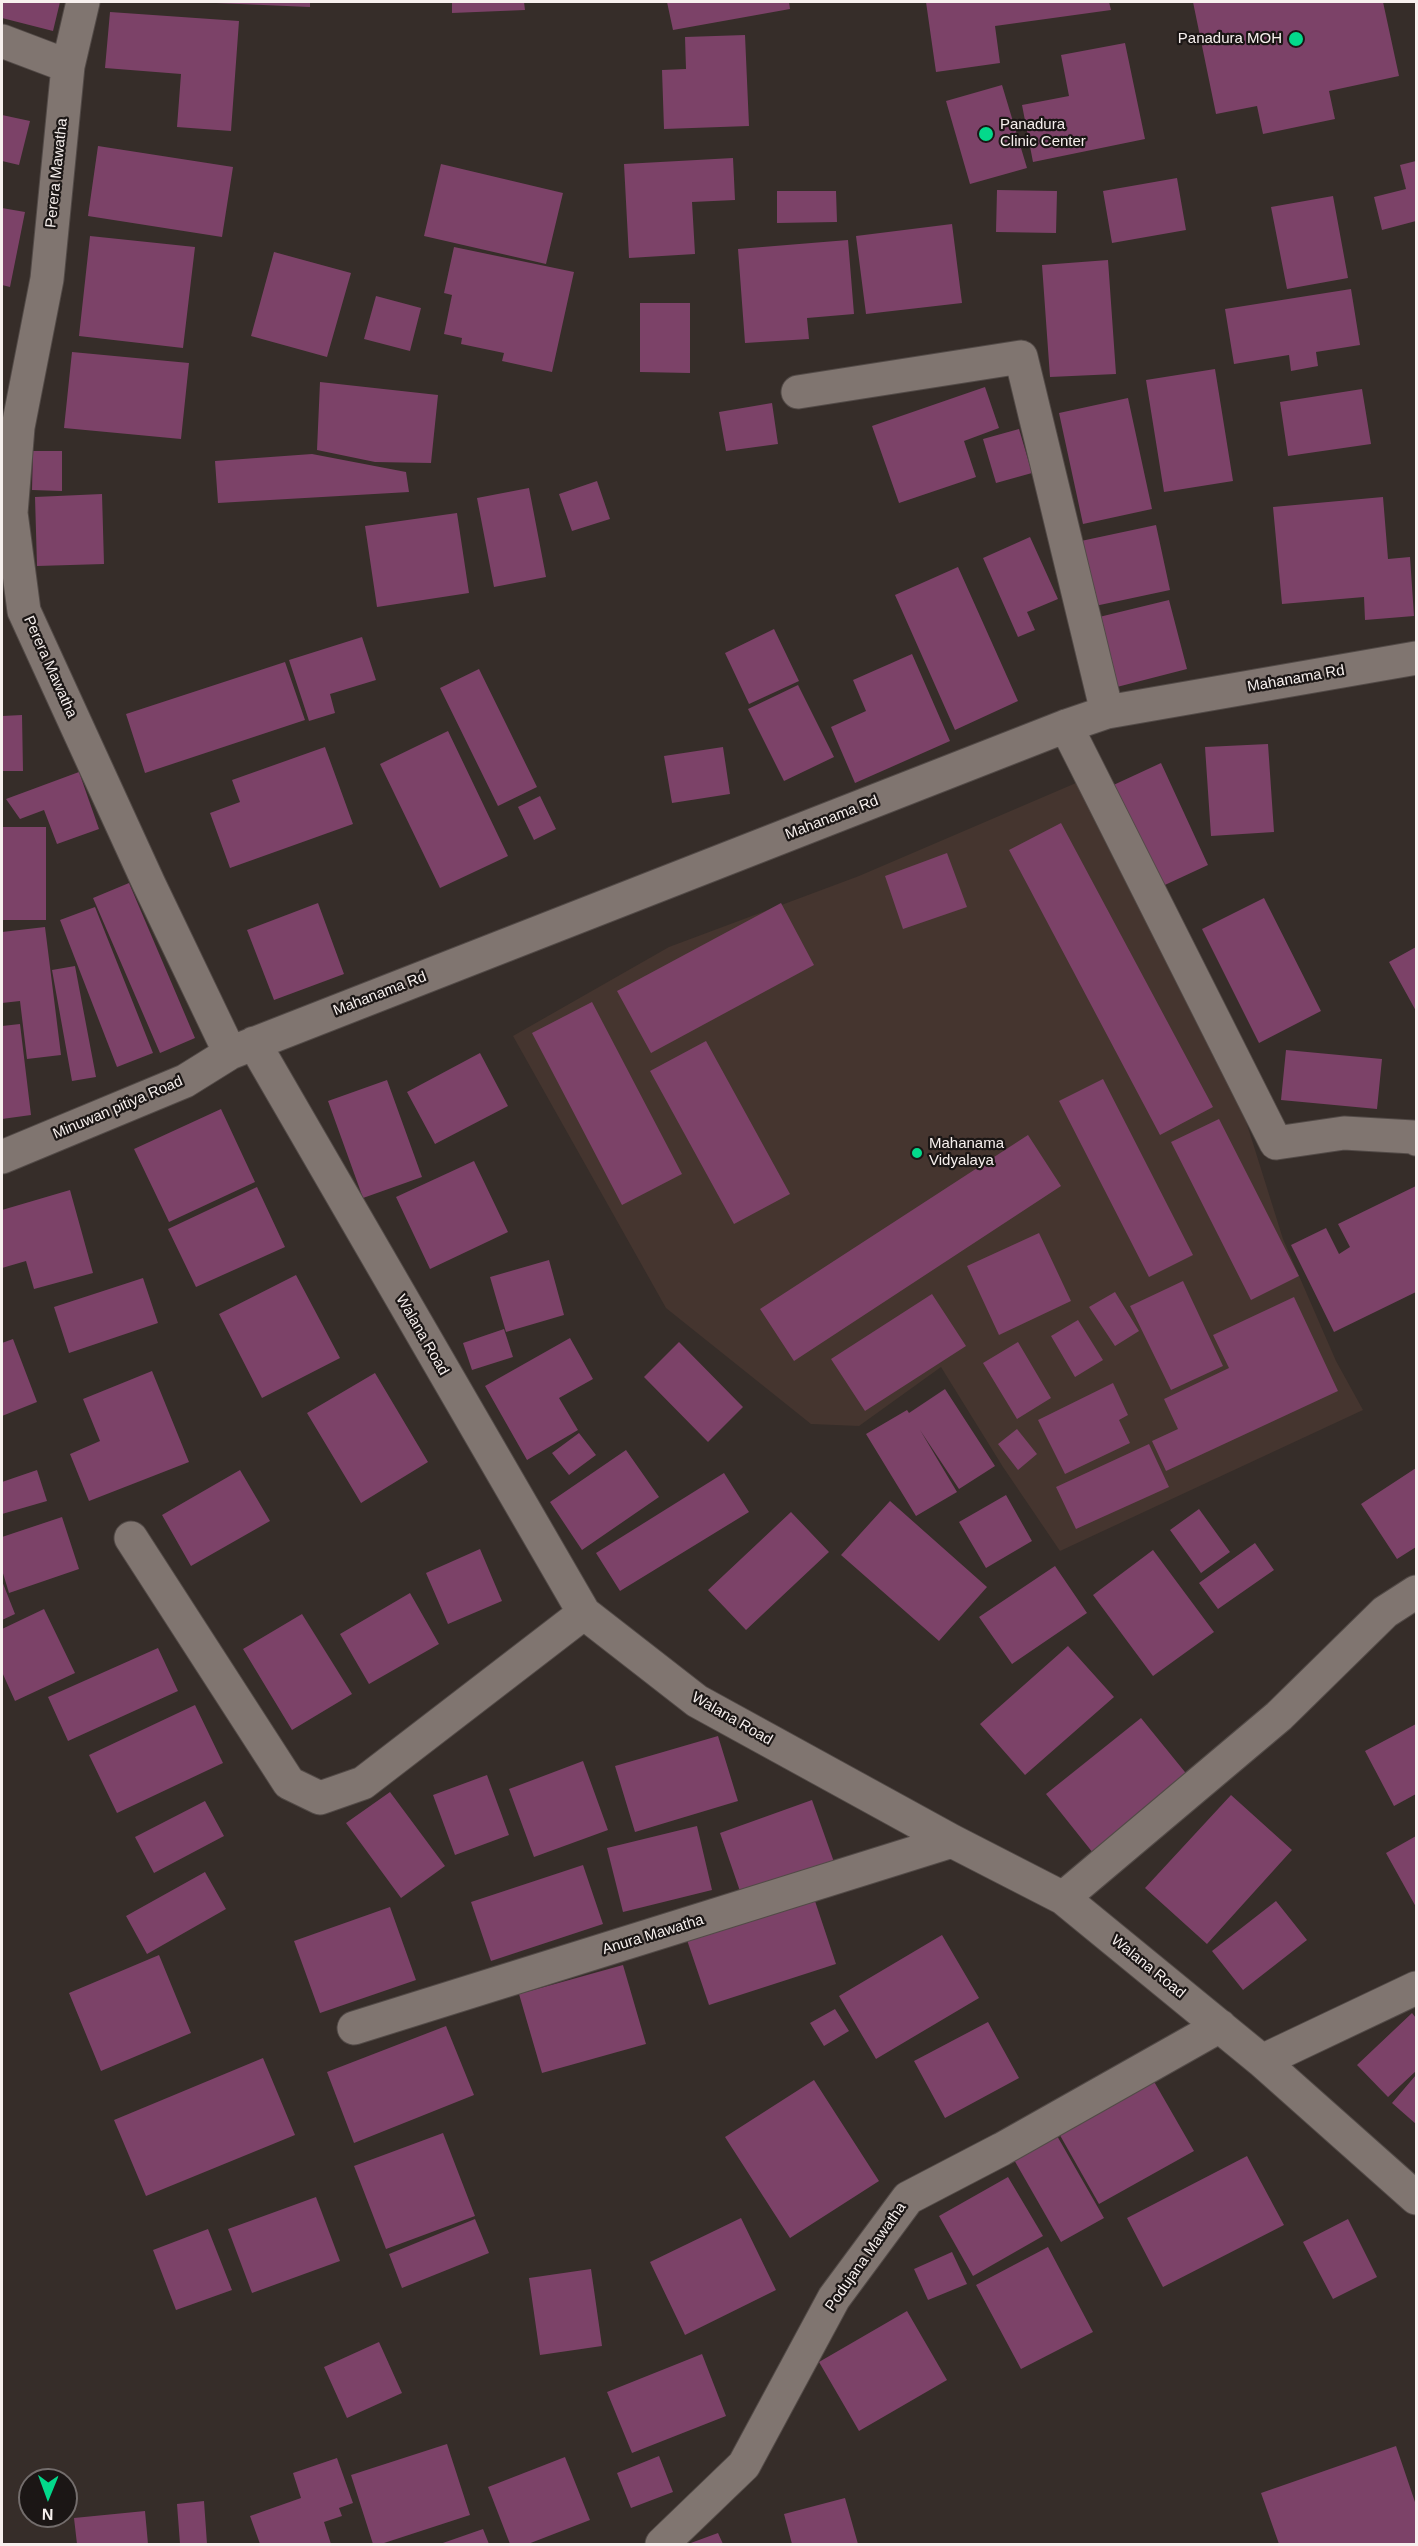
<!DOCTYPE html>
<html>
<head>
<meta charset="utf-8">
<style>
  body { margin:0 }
  #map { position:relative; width:1418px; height:2546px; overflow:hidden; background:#362d29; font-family:Arial,sans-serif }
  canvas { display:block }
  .frame { position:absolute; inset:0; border:3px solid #f7f0ee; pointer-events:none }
  .north { position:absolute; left:18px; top:2468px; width:60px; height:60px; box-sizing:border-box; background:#1b1615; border:2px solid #736d6c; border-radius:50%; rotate:181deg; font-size:16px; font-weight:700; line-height:24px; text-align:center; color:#f7f0ee }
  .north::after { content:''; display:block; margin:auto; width:21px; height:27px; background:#03d98b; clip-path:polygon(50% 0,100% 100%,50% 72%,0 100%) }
</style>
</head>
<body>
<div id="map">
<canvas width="1418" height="2546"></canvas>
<div class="frame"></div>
<div class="north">N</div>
</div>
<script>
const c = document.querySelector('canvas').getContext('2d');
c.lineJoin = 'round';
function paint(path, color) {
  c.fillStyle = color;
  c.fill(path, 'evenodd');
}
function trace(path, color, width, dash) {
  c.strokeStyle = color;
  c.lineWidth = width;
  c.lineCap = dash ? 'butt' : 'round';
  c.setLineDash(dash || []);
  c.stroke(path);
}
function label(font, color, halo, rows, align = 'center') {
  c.font = font + ' Arial,sans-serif';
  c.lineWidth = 4.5;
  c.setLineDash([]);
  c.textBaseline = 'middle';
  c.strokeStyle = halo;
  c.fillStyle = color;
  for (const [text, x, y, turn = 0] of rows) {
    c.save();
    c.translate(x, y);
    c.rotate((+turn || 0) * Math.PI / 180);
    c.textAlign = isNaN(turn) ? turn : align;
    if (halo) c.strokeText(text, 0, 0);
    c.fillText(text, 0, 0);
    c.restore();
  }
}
paint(new Path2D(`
  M1083,780l146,287 54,172 53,122 27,49 -303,141 -57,-84 -62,-100 -82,59 -48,-2 -145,-116 -153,-272 156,-89 190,-71z`), '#45352f');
paint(new Path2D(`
  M2,2h58l-7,29 -51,-13z
  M216,2h94v5l-94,-4z
  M452,2h72l1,8 -73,3z
  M667,2h122l1,7 -117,21z
  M926,2h183l2,8 -116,16 5,37 -64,9z
  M1193,2h190l16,74 -70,15 6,28 -72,15 -6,-28 -41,8z
  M110,12l129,9 -8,110 -54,-4 4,-53 -76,-6z
  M745,35l4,91 -85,3 -2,-59 24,-1 -1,-32z
  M1125,43l20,96 -112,23 -11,-57 47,-9 -8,-41z
  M1002,85l25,83 -57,16 -24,-83z
  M2,115l28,6 -11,44 -17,-4z
  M98,146l135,21 -11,70 -134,-21z
  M733,158l2,42 -43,2 3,52 -66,4 -5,-94z
  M1416,161v60l-34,9 -8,-33 32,-8 -6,-24z
  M441,164l122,29 -17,71 -122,-28z
  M1177,178l9,52 -74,13 -9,-52z
  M997,190l60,1 -1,42 -60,-1z
  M777,191h59l1,31 -60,1z
  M1333,196l15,82 -61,11 -16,-82z
  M2,208l23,4 -15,75 -8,-2z
  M952,224l10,79 -96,11 -10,-78z
  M90,236l105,11 -12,101 -104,-12z
  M848,240l6,74 -47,4 2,21 -64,4 -7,-94z
  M454,247l120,25 -22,100 -50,-11 2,-8 -43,-9 1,-6 -18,-4 8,-39 -8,-2z
  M274,252l77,21 -24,84 -76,-21z
  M1108,260l8,114 -66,3 -8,-112z
  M1351,289l9,56 -44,7 2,14 -27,5 -2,-16 -55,9 -9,-55z
  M376,296l45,12 -11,43 -46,-12z
  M640,303h50v70l-50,-1z
  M72,352l117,11 -8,76 -117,-11z
  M1215,369l18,112 -69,11 -18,-112z
  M320,382l118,13 -7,68 -56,-1 -58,-12z
  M985,387l14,41 -35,13 12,36 -77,26 -27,-77z
  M1362,389l9,55 -83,12 -8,-54z
  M1128,398l24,111 -69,15 -24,-111z
  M772,403l6,41 -52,7 -7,-39z
  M1019,429l13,44 -36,10 -13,-44z
  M33,451h29v40l-30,-1z
  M312,454l94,18 3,20 -191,11 -3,-42z
  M597,481l13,38 -38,12 -13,-37z
  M529,488l17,89 -52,10 -17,-89z
  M102,494l2,70 -67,2 -2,-69z
  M1383,497l5,62 22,-2 4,59 -49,4 -1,-23 -82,7 -9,-97z
  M457,513l12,80 -92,14 -12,-81z
  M1156,525l14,65 -75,16 -14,-65z
  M1030,537l28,62 -31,13 8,18 -17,7 -35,-79z
  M958,567l60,134 -63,29 -60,-135z
  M1169,600l18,69 -74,19 -18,-70z
  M774,629l25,52 -50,23 -24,-51z
  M362,637l14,43 -46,14 5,19 -26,8 -20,-61z
  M912,654l38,87 -95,42 -24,-56 35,-16 -13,-31z
  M285,662l20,58 -160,53 -19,-59z
  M479,669l58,118 -39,19 -58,-118z
  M798,685l36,72 -50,24 -36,-72z
  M22,715l1,56h-21v-55z
  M448,731l60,125 -68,32 -60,-124z
  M1268,744l6,88 -63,4 -6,-89z
  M325,747l28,77 -123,44 -20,-55 30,-11 -8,-22z
  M723,747l7,47 -58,9 -8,-47z
  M1161,763l47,102 -54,25 -47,-102z
  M79,772l20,57 -42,15 -13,-34 -24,9 -14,-20z
  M540,796l16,33 -22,11 -16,-33z
  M1061,823l152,284 -53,28 -151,-285z
  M2,827h44v93h-44z
  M947,853l20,54 -64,22 -18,-53z
  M129,883l66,155 -35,15 -67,-155z
  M1264,898l57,113 -62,32 -57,-114z
  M318,903l26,71 -70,26 -27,-70z
  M781,903l33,62 -163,88 -34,-62z
  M95,907l58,146 -36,14 -57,-147z
  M45,927l16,128 -34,4 -7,-58 -18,2v-71z
  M1416,947v64l-27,-49z
  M75,966l21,111 -24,4 -20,-111z
  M592,1002l90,172 -60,31 -90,-172z
  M20,1024l11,91 -29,4v-93z
  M706,1041l84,153 -56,30 -84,-153z
  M1286,1050l96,9 -5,50 -96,-9z
  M480,1053l28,53 -73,38 -28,-52z
  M1103,1079l90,176 -44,22 -90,-176z
  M387,1080l35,97 -59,21 -35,-97z
  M221,1109l34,73 -86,40 -35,-73z
  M1219,1119l80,157 -48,24 -80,-158z
  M1028,1135l33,51 -267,175 -34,-52z
  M474,1161l34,71 -78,37 -34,-72z
  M1416,1186v106l-82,40 -43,-87 35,-17 13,26 11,-7 -12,-23z
  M257,1187l28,60 -89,40 -28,-58z
  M70,1190l23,83 -59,16 -8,-28 -24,7v-58z
  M1039,1233l32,68 -72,34 -32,-69z
  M549,1260l15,55 -58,17 -16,-55z
  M296,1275l44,83 -78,40 -43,-84z
  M143,1278l15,45 -89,30 -15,-46z
  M1183,1281l40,85 -52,24 -41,-84z
  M1115,1292l24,39 -24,15 -26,-39z
  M932,1294l34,52 -101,65 -34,-52z
  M1294,1297l44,94 -172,80 -14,-30 26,-12 -14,-30 65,-31 -16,-33z
  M1078,1320l25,40 -28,17 -24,-41z
  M504,1329l9,28 -41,13 -9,-27z
  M570,1338l23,41 -34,19 19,32 -51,30 -42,-74z
  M13,1339l24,63 -35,14v-73z
  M679,1342l64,65 -35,35 -64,-65z
  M1018,1342l33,56 -34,21 -34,-56z
  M152,1371l37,91 -100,39 -19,-47 30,-13 -17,-42z
  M375,1373l53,89 -67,41 -54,-90z
  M1113,1383l15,32 -9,5 11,23 -65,31 -27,-54z
  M945,1389l50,77 -36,23 -39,-59 37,62 -41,24 -50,-82 41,-24 2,3z
  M1017,1429l20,25 -19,16 -20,-26z
  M579,1433l17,22 -27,20 -17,-22z
  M1149,1444l20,43 -93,42 -20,-42z
  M626,1450l33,47 -77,53 -32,-48z
  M1416,1468v79l-19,12 -36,-55z
  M37,1470l10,31 -45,13v-32z
  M240,1470l30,51 -79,45 -29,-51z
  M724,1473l25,39 -129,79 -24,-38z
  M1006,1495l26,46 -46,27 -27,-46z
  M890,1501l97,86 -48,54 -98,-86z
  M1199,1509l31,43 -29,21 -31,-43z
  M791,1512l38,40 -83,78 -38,-40z
  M62,1517l17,52 -70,24 -7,-23v-33z
  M1255,1543l19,27 -56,39 -19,-26z
  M480,1549l22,52 -54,23 -22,-51z
  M1153,1550l61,82 -61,44 -60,-81z
  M1055,1566l32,47 -75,51 -33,-47z
  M2,1581l13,33 -13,6z
  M410,1593l29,51 -70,40 -29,-50z
  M44,1609l31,64 -60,28 -13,-29v-43z
  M302,1614l50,80 -60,36 -49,-81z
  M1068,1646l46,51 -89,78 -45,-51z
  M158,1648l20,43 -110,50 -20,-44z
  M195,1705l28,58 -106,50 -28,-58z
  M1141,1718l48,59 -96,76 -47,-59z
  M1416,1724v70l-22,12 -29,-55z
  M718,1736l20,65 -103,31 -20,-66z
  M583,1761l25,69 -74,27 -25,-68z
  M487,1775l22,60 -54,20 -22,-60z
  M390,1792l55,74 -44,32 -55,-75z
  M1231,1795l61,55 -85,94 -62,-56z
  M812,1800l22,62 -93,32 -21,-61z
  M205,1801l19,35 -70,37 -19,-36z
  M697,1826l15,64 -89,22 -16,-64z
  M1416,1836v71l-30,-54z
  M583,1865l20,59 -112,37 -20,-59z
  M205,1872l21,37 -79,45 -21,-38z
  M814,1898l22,66 -127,41 -22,-65z
  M1276,1901l31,39 -64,50 -31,-39z
  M390,1907l26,73 -96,33 -26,-72z
  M942,1935l37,63 -103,61 -37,-63z
  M159,1955l32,78 -90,38 -32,-78z
  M623,1965l23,79 -104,29 -23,-79z
  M835,2009l14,22 -25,15 -14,-23z
  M1412,2013l4,5v53l-28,26 -31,-32z
  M988,2022l31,56 -74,40 -31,-57z
  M446,2026l28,69 -120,48 -27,-71z
  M263,2058l32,77 -149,61 -32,-76z
  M1416,2075v49l-24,-21z
  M1152,2078l42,73 -95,53 -42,-74z
  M814,2080l65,101 -89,57 -65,-101z
  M443,2133l32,83 -89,33 -32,-83z
  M1056,2134l48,84 -43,24 -48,-84z
  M1247,2156l37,69 -121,62 -36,-69z
  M1008,2177l35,59 -70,40 -34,-60z
  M316,2197l24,64 -88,32 -24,-64z
  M741,2218l35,72 -91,45 -35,-73z
  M475,2219l14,34 -87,35 -13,-34z
  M1348,2219l29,58 -44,22 -30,-57z
  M208,2229l24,61 -56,20 -23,-60z
  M1048,2247l45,85 -72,37 -45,-84z
  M952,2252l15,32 -39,16 -14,-31z
  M591,2269l11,77 -62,9 -11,-77z
  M907,2311l40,69 -88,51 -40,-69z
  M379,2342l23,51 -55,25 -23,-51z
  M702,2354l24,62 -94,37 -25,-61z
  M447,2444l23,71 -89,29h-8l-22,-69z
  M1396,2446l20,59v39h-137l-18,-51z
  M659,2456l14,36 -42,16 -14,-35z
  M565,2457l25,63 -62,24h-18l-22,-57z
  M337,2458l16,45 -14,5 3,8 -18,6 7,22h-71l-10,-28 51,-18 -8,-25z
  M845,2498l13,46h-66l-8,-30z
  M204,2501l3,43h-27l-3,-40z
  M145,2511l3,33h-71l-3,-26z
  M483,2529l6,15h-49z
  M718,2533l5,11h-35z`), '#7c4268');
const minor = new Path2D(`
  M83,2l-15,64 -21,213 -29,148 -7,86 13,98 125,273 81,169
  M2,41l66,25
  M798,392l223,-35 86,355
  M1066,726l210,417 68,-10 69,4 3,2
  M254,1043l330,570 113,88 255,140 111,57 199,163 154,137
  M2,1157l183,-76 45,-28 836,-327 41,-14 309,-54
  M131,1538l158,245 31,15 43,-15 221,-170
  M1063,1898l216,-182 106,-104 31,-20
  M354,2028l598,-187
  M1262,2061l154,-73
  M662,2544l82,-79 90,-167 74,-100 94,-49 218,-123`);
trace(minor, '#524a47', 35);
trace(minor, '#807570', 33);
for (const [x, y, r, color] of [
  [1296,39,8,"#03d98b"],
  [986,134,8,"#03d98b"],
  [917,1153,6,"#03d98b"]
]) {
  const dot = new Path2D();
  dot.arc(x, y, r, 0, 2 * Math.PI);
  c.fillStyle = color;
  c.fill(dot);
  trace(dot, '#1b1615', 2);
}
label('15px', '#f7f0ee', '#1b1615', [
  ["Panadura MOH",1282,39,"right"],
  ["Panadura",1000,125],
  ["Clinic Center",1000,142],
  ["Mahanama",929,1144],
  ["Vidyalaya",929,1161]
], 'left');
label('15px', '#f7f0ee', '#1b1615', [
  ["Perera Mawatha",57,173,-84],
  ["Perera Mawatha",50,667,66],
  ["Mahanama Rd",1296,679,-10],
  ["Mahanama Rd",832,818,-21],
  ["Mahanama Rd",380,994,-21],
  ["Minuwan pitiya Road",118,1108,-23],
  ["Walana Road",422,1335,60],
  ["Walana Road",732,1719,30],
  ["Anura Mawatha",653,1935,-17],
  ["Walana Road",1148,1967,39],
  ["Podujana Mawatha",866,2257,-55]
]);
</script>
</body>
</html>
